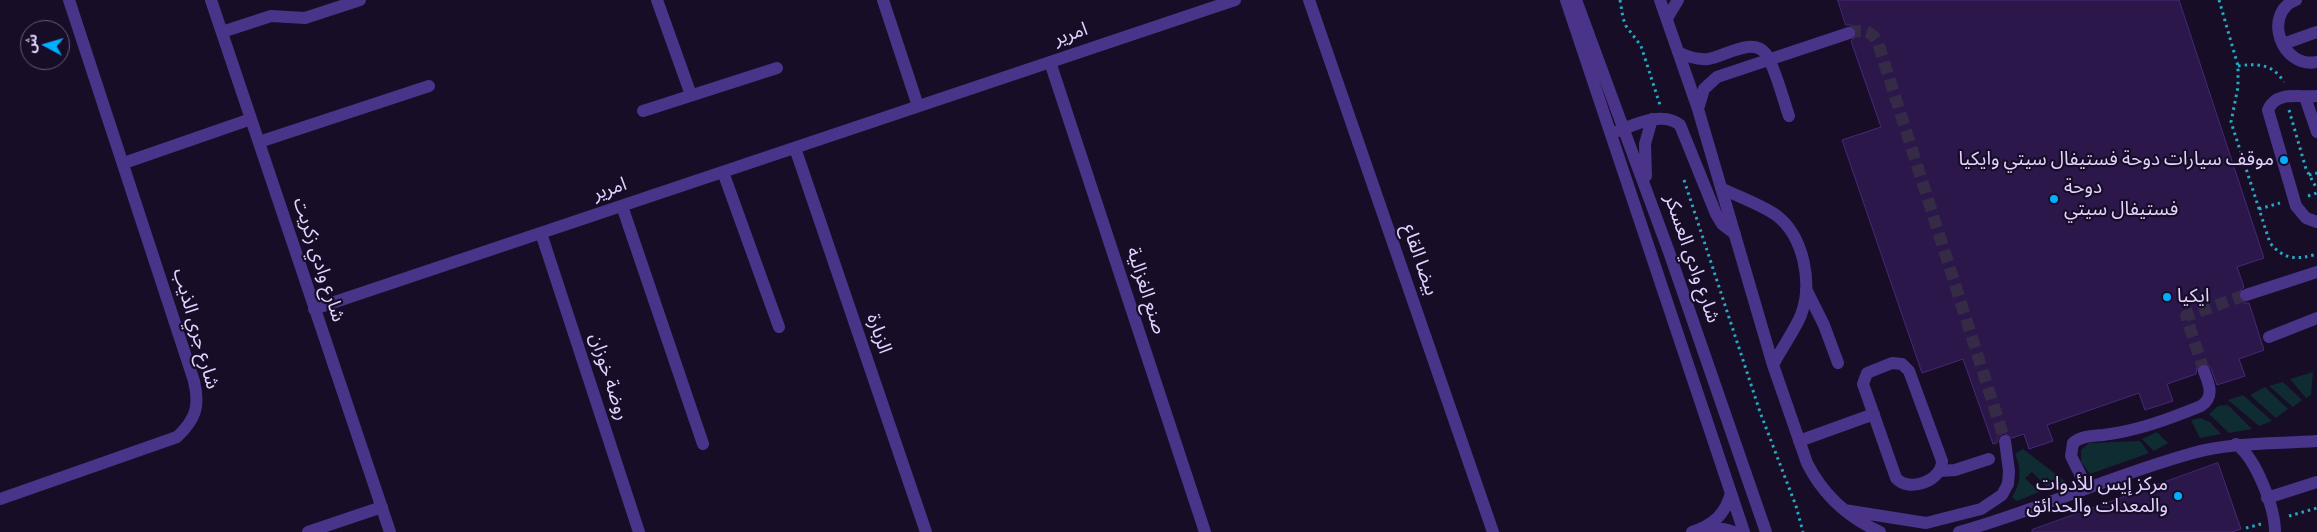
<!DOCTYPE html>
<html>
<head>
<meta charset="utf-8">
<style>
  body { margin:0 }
  #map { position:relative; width:2317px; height:532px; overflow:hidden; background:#170d27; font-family:"Titillium Web","Noto Sans Arabic",sans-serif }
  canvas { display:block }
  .north { position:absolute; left:20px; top:20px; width:50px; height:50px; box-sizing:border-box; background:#170d27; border:1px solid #685c7d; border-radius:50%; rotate:276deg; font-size:14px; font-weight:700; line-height:20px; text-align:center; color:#e2d3ff }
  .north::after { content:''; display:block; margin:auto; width:18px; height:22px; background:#00affe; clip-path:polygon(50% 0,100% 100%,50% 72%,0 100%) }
</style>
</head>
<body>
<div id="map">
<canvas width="2317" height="532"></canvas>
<div class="north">ش</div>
</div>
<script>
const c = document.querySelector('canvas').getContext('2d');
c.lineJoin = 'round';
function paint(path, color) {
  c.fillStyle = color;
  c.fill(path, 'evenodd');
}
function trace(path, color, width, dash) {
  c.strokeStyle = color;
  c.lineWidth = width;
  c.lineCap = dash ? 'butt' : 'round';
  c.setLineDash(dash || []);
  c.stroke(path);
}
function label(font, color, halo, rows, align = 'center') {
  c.font = font + ' "Titillium Web","Noto Sans Arabic",sans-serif';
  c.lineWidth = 4.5;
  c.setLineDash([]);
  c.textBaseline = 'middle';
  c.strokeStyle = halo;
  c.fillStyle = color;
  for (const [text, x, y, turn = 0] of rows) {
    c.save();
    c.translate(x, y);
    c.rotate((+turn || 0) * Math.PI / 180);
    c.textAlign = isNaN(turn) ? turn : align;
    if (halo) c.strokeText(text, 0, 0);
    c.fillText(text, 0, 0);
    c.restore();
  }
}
paint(new Path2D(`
  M2313,372l-2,23 -5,3 -16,-19z
  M2283,382l19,18 -9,7 -24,-21z
  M2265,387l23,22 -12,9 -26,-23z
  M2243,395l29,26 -13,5 -31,-26z
  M2227,405l3,2 22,22 -23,4 -20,-19 9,-8z
  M2200,418l10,4 11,12 -21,4 -9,-18z
  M2157,432l11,11 -14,8 -12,-12z
  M2140,441l9,12 -59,21 -9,-12v-12l8,-7z
  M2023,449l43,33 -16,8 -18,-18 -7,6 14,14 -22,9 -5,-4c9,-14 10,-28 3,-43z`), '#0f2c32');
const building = new Path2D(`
  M1838,0h341l85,258 -27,9 7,20 -6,6v5l6,5h5l15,47 -25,9 6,17 -28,9 -6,-17 -5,-5h-4l-5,3 -1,8 -29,10 6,17 -28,9 -6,-17 -92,32 6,16 -24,8 -5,-15 -12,4 -8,-5 -6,4 -1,6 -4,1 -30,-85 -41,14 -80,-233 39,-13 -30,-86 6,-6 -1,-5 -5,-5h-5z
  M2218,463l23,66 -9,3h-200v-2z`);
paint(building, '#2c174a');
trace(building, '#482778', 1);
trace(new Path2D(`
  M1849,33c12,-4 23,-3 29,10l127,398
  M2204,371l-18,-55 60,-21`), '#352b47', 12, [12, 6]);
trace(new Path2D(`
  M1620,0l3,18 3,8 15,20 19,59
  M2219,0l19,66v21l-7,35 39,121c14,17 27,17 47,11
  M2238,66c19,-3 35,-2 46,16
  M2289,110l17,59 11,20
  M2309,175l8,-2
  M1684,180l76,232 36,94 7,26
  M2308,196l9,-3
  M2259,209l21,-6
  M2289,516l28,-8
  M2246,528l15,-4`), '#24aac2', 3, [2.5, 4]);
trace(new Path2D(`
  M211,0l179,532
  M657,0l34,95
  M883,0l35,106
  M1309,0l184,532
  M1566,0l178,532
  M1576,0l93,252 97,280
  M1660,0l38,109 75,256 34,98c16,32 40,54 73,69
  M2296,0c-34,13 -15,69 21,62
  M1667,18l11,-18
  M222,32l49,-16 34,2 55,-18
  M2283,44l34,-12
  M1678,52c10,5 19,8 30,7 16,-2 45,-23 58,-5 9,13 17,45 23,62
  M1050,62l155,470
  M2317,96c-16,2 -41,-6 -49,14l28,96 10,12 11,4
  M2305,97l12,35
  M1698,109l6,-20 13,-12 132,-44
  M643,111l134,-43
  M1618,131c18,-7 45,-20 62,-6l36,89 6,10 13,10
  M259,142l170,-56
  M795,148l131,384
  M124,163l127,-44
  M723,172l56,155
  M1646,176l-1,-32 7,-25
  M1721,188c18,9 39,16 55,27 28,21 37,69 25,100 -6,15 -20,34 -28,50
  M622,206l81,238
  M541,233l98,299
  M1806,289l18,36 14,38
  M2246,295l71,-23
  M314,309l921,-309
  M2269,337l48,-19
  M1892,363l10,1 7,7 33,90c0,20 -33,32 -46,17l-33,-94 4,-11z
  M1799,441l75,-27
  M2236,444c20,14 39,64 39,88
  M1940,471l15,-1 34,-11
  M2087,488l-16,-32 2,-13c8,-7 19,-7 30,-8 34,-4 66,-16 98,-29 14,-9 8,-22 3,-35
  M2267,498l50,-16
  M0,499l177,-62c19,-18 23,-31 17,-56l-125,-381
  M1844,510l82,13 55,-14 21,-14 6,-11 1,-13 -4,-30
  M1704,529h20l10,3
  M308,532l74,-25
  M1692,532c21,-7 33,-17 39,-39
  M1959,532c79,-22 154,-57 234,-79 40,-11 82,-9 124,-12`), '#4a348a', 12);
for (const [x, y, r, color] of [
  [2284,160,5,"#00affe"],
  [2054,199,5,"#00affe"],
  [2167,297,5,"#00affe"],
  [2178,496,5,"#00affe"]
]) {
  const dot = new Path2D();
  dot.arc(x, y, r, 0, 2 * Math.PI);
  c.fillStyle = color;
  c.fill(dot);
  trace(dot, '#170d27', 2);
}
label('19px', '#e2d3ff', '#170d27', [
  ["امرير",1071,35,-19],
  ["امرير",610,190,-19],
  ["شارع وادي العسكر",1691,259,71],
  ["شارع وادي زكريت",318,260,72],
  ["بيضا القاع",1419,260,71],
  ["صنع الغزالية",1145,291,72],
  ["شارع جري الذيب",195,329,74],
  ["الزبارة",878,334,71],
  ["روضة خوزان",608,377,72]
]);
label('19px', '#e2d3ff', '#170d27', [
  ["موقف سيارات دوحة فستيفال سيتي وايكيا",2274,160],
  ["دوحة",2064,188,"left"],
  ["فستيفال سيتي",2064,210,"left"],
  ["ايكيا",2177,297,"left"],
  ["مركز إيس للأدوات",2168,485],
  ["والمعدات والحدائق",2168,507]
], 'right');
</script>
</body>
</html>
